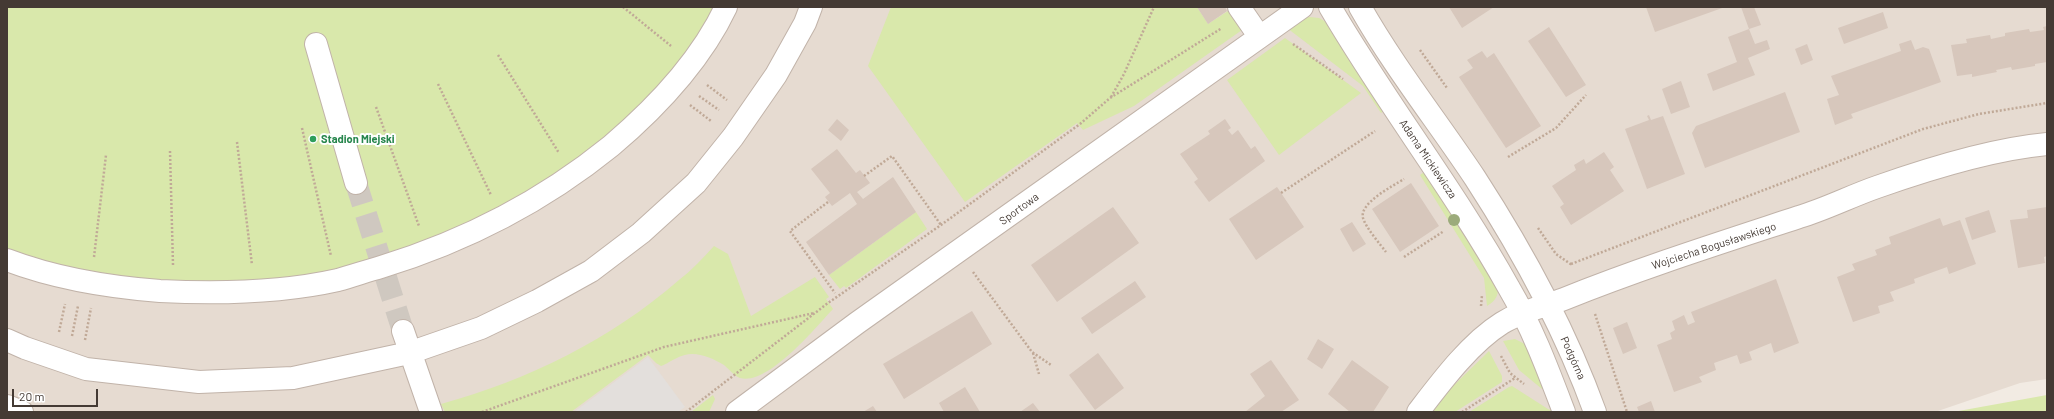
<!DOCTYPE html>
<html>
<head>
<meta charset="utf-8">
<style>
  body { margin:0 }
  #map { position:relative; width:2054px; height:419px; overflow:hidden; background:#f2ebe3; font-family:Barlow,sans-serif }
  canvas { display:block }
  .frame { position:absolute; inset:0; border:8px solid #443a34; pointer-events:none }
  .scale { position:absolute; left:12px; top:389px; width:86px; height:18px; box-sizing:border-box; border:2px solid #443a34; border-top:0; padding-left:5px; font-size:12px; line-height:14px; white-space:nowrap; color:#443a34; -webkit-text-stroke:3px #fff; paint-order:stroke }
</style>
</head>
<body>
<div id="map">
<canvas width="2054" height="419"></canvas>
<div class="frame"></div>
<div class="scale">20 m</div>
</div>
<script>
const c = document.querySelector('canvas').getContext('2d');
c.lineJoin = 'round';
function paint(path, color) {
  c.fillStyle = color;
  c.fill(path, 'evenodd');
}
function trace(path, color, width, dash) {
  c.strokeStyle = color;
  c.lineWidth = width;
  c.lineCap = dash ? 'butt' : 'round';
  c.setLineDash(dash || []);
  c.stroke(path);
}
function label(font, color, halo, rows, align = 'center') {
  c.font = font + ' Barlow,sans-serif';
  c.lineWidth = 4;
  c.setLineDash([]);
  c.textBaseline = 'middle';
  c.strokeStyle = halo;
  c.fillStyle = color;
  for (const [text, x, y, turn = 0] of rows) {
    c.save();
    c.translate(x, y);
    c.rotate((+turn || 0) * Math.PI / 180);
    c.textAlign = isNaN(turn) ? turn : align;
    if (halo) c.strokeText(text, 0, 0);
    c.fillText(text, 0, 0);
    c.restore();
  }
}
paint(new Path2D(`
  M7,7h2040v372l-27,4 -85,29h-1928z`), '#e6dbd1');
paint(new Path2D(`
  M7,7h719l-3,6 -130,147 -182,98 -213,35 -191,-33z
  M891,7h306l11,17 20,-13 14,19 -108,76 -51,24 -6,-7 -112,79 -97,-136z
  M1310,17l9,1 9,5 57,87 -4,3 -18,-27 -76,-58 14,-10z
  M1285,38l76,55 -82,62 -52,-75z
  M1427,170l71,113c1,11 -1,17 -11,23l-3,-28 -64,-103z
  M916,212l11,17 -81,59 -2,-2 -4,3 -11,-14z
  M714,246l14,8 23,62 64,-39 14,20 -3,2 7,10c-17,18 -65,77 -93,69 -6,-2 -11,-9 -16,-13 -16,-9 -32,-16 -49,-6 -5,2 -8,5 -14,7l-5,-3 -8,-8 -77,57h-126l-4,-8c87,-24 169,-64 238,-124 13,-10 24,-22 35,-34z
  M1515,339l12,6 18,40 -3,4 -23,-19 -16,-29z
  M1489,351l13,25v6l-47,30h-22l15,-21z
  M1512,386l36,23 8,3h-87l40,-25z
  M713,395l2,4 -6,13h-18z
  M2047,395v17h-94z`), '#d9e8ab');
paint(new Path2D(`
  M648,357l37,50 -7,5h-104z`), '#e3dfdc');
paint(new Path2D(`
  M1197,7h28l2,4 -19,13z
  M1449,7h45l-32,21z
  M1646,7h79l-70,25z
  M1741,7h13l7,18 -12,4z
  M1883,12l5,16 -44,16 -6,-16z
  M2047,26v36l-12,2v2l-23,4 -1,-3 -15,3 1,2 -25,5v-3l-15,2 -6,-31 16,-2 -1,-4 24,-4 1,4 14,-3v-3l24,-4 1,3 14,-2 -1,-3z
  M1549,27l37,58 -20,12 -38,-56z
  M1749,29l6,15 12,-4 3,9 -22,9 7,17 -42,16 -6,-17 30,-12 -9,-25z
  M1911,40l4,10 8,-3 6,2 12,33 -90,32 2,4 -18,7 -8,-26 12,-4 -8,-19 70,-25 -2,-7z
  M1807,44l6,16 -12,5 -6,-16z
  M1482,51l5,7 7,-5 47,73 -35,22 -47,-71 14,-9 -6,-8z
  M1681,81l9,26 -19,7 -9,-25z
  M1785,92l15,40 -95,36 -13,-35 4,-7z
  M1649,115l2,5 12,-4 22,58 -38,15 -22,-60 24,-9 -2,-4z
  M837,119l12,11 -8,11 -13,-11z
  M1225,119l6,9 -3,2 4,5 6,-5 13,19 4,-3 10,15 -56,41 -15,-20 4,-3 -18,-25 30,-20 -2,-3z
  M837,149l19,24 4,-3 10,13 -13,9 6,7 30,-22 23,35 -87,63 -23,-33 51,-38 -7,-11 -18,13 -7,-9 5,-4 -19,-24z
  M1604,152l10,15 -4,3 14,21 -53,34 -11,-18 4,-3 -12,-18 24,-16 -2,-5 10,-6 2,5z
  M1411,183l28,43 -39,26 -28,-43z
  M1277,187l27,40 -48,33 -27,-41z
  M1113,207l26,36 -82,59 -26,-37z
  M2047,207v49l-3,1 1,6 -27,5 -8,-48 18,-2 -1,-8z
  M1989,210l7,22 -24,8 -7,-22z
  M1940,218l3,8 17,-6 16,44 -27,10 -2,-7 -33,12 1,4 -25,9 4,9 -16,5 2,7 -27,9 -16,-45 18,-7 -3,-6 25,-9 -2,-5 16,-6 -2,-7z
  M1352,222l14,22 -13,8 -13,-23z
  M1776,279l23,64 -25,10 -3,-10 -22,9 3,8 -12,4 -3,-9 -23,8 2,7 -17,7 3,5 -28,10 -17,-47 15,-6 -2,-6 5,-3 -3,-9 12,-6 4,10 7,-3 -4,-10z
  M1135,281l11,16 -54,37 -11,-16z
  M972,311l20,33 -88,55 -21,-35z
  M1627,322l10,26 -14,6 -10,-26z
  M1318,339l16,10 -12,20 -15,-10z
  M1098,353l26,35 -29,22 -26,-35z
  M1271,360l28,40 -18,12h-36l20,-16 -15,-22z
  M1352,360l37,27 -16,25h-23l-22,-18z
  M965,387l15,25h-36l-5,-9z
  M1651,401l4,11h-16l-2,-5z
  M1033,403l7,9h-20z
  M873,406l4,6h-14z`), '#d7c7bc');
trace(new Path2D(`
  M356,183l47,148`), '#cfc8c0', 22, [22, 11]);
const minor = new Path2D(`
  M1239,7l20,29
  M1330,7c56,96 125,184 179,281 23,39 39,82 55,124
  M1360,7c34,60 77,114 115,171 48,74 90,151 120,234
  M316,44l40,139
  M7,260c50,19 100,27 153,31 59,3 120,2 178,-11 14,-4 29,-9 43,-13 85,-26 161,-65 230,-121 46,-39 89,-84 115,-139
  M403,331l28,81
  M7,340l18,8 61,21 113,13 94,-4 116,-25 72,-25 56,-27 54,-30 50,-38 55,-50 37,-46 43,-62 29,-52 6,-16
  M7,406l15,6
  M737,412l120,-89 445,-316
  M1418,412c23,-30 52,-69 84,-89 19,-12 41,-16 62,-24 77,-31 156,-56 235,-82 27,-8 52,-21 78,-30 51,-18 116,-38 170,-43`);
trace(minor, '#c1b3a9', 24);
trace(new Path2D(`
  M623,7l48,39
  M1293,44l50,35
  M1420,50l27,38
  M498,55l61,98
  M438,84l53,111
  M707,85l20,15
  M699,96l20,14
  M1111,97l13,-23 30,-67
  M690,105l21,16
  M376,107l43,119
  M302,128l29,128
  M237,142l15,123
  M170,151l3,114
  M1508,157l48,-29 30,-33
  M864,176l28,-20 49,69
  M1281,193l94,-62
  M828,202l-38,29 45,62
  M1538,228l18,26 16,11
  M1386,252c-6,-8 -20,-24 -23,-34 -4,-15 30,-32 41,-39
  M94,257l12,-102
  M1404,257l40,-26
  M1571,264l352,-135 56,-15 68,-11
  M973,272l59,80 19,13
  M1481,306l1,-11
  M1595,314l32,98
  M59,332l6,-28
  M72,336l6,-30
  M85,340l6,-32
  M1033,353l6,21
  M1501,356l9,17 14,11
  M482,412l182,-65 150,-34
  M686,412l142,-109 113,-78 139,-101 30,-26 112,-70
  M1462,412l53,-34`), '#c0a997', 2.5, [2, 2]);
trace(minor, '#fff', 22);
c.fillStyle = '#9cab7b';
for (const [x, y] of [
  [1454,220]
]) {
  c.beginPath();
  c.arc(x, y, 6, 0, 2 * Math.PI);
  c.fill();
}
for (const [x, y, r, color] of [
  [313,139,4,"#2e9e5b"]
]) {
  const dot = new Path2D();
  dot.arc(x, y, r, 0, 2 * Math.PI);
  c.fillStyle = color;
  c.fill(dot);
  trace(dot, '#fff', 1.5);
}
label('bold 11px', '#27864d', '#fff', [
  ["Stadion Miejski",321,139]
], 'left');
label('11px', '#443a34', '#fff', [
  ["Adama Mickiewicza",1428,159,56],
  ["Sportowa",1019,209,-36],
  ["Wojciecha Bogusławskiego",1714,246,-18],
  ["Podgórna",1573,358,66]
]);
</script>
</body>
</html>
